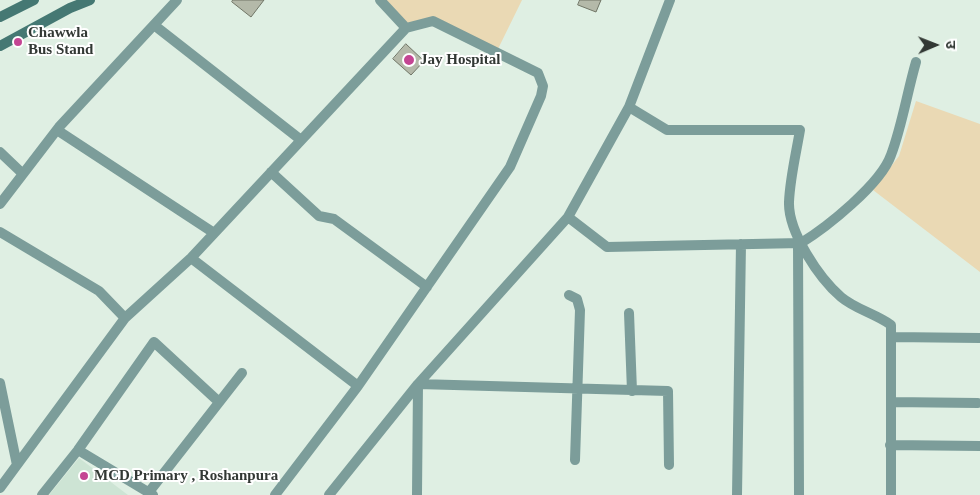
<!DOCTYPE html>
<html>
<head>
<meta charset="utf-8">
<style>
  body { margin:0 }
  #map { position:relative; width:980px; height:495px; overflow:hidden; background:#dfefe3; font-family:"Times New Roman","Noto Sans Devanagari",serif }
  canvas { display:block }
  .north { position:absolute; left:910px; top:20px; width:50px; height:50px; -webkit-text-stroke:4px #fff; paint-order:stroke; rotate:89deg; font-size:14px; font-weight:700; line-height:20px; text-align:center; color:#323834 }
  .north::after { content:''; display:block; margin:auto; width:18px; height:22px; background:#323834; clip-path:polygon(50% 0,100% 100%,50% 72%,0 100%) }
</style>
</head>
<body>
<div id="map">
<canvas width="980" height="495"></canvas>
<div class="north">उ</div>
</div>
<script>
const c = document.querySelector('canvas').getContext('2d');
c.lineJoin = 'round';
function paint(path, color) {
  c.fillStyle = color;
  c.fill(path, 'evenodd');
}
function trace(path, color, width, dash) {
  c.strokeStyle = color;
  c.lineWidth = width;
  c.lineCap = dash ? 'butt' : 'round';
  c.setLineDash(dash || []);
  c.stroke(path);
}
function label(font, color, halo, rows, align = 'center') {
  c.font = font + ' "Times New Roman",serif';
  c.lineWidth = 4;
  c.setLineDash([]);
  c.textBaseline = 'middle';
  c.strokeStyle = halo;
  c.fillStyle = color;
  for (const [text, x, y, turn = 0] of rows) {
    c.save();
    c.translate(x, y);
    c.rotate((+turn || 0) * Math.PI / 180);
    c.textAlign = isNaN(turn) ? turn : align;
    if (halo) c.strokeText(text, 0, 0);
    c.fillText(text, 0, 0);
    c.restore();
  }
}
paint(new Path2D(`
  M79,458l49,37h-79z`), '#cde4d4');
paint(new Path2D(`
  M382,0h140l-25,51 -64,-32 -26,7z
  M916,101l64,23v148l-107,-82 26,-34z`), '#ead9b4');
const building = new Path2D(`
  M233,0h31l-13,17 -19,-15z
  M580,0h21l-5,12 -18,-7z
  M406,44l18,17 -13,14 -18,-16z`);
paint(building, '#b4b9a9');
trace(building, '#707566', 1);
trace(new Path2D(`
  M380,0l26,28
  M154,25l147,115
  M629,107l38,23h133c-4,24 -10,48 -11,72 -1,30 30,76 52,95 14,12 35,17 50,28v170
  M57,130l157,103
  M0,152l23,22
  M271,172l48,44 15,3 93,68
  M0,204l59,-77 118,-127
  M568,217l39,30 194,-4c26,-16 80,-59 90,-88 11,-29 16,-62 25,-93
  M0,232l99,59 26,27 -125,170
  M798,243l1,252
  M191,258l167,128
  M569,295l8,4 3,11 -5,150
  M629,313l3,78
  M125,318l66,-60 215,-230 27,-7 105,52 5,13 -2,10 -31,71 -152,219 -83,109
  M892,337l88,1
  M0,383l17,82
  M891,402l87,1
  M890,445l90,1
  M78,450l75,45
  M149,492l93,-119
  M42,495l36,-45 76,-108 65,60
  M329,495l89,-111 150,-167 61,-110 41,-107
  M417,495l1,-111 250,7 1,74
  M737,495l4,-251`), '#7c9d9a', 10);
trace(new Path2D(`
  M0,17l34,-17
  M0,46l70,-38 20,-8`), '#457873', 10);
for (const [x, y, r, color] of [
  [18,42,5,"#c44593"],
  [409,60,6,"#c44593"],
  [84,476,5,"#c44593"]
]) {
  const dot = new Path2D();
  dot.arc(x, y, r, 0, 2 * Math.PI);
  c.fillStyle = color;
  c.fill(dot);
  trace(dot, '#fff', 2);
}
label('bold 15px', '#323834', '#fff', [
  ["Chawwla",28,33],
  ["Bus Stand",28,50],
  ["Jay Hospital",420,60],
  ["MCD Primary , Roshanpura",94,476]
], 'left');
</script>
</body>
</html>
